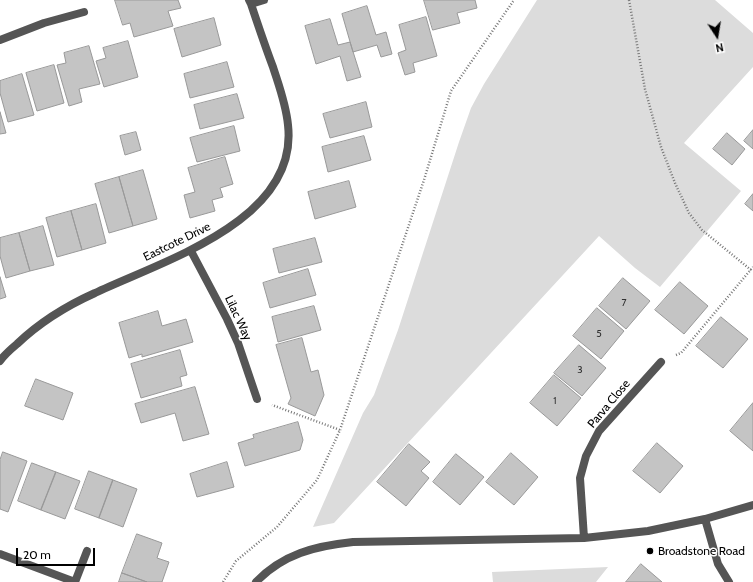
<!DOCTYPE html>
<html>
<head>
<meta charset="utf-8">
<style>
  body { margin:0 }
  #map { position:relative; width:753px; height:582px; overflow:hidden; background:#fff; font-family:Cabin,sans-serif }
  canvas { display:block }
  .north { position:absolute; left:697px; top:16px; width:40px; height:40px; -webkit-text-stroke:3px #fff; paint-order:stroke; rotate:168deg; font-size:11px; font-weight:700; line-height:16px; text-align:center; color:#000 }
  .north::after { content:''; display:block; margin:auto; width:14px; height:18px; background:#000; clip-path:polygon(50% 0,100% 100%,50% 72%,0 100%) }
  .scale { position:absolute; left:16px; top:548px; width:79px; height:18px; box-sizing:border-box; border:2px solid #000; border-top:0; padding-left:5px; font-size:12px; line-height:14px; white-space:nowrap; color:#000; -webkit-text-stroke:3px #fff; paint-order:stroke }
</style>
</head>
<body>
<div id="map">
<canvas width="753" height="582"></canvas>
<div class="north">N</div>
<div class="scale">20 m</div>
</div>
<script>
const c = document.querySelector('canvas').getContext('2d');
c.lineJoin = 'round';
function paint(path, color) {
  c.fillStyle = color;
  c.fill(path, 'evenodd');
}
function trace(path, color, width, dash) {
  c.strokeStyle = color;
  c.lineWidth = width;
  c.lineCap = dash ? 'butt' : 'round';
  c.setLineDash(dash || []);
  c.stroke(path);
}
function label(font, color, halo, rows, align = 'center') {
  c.font = font + ' Cabin,sans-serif';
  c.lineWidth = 3;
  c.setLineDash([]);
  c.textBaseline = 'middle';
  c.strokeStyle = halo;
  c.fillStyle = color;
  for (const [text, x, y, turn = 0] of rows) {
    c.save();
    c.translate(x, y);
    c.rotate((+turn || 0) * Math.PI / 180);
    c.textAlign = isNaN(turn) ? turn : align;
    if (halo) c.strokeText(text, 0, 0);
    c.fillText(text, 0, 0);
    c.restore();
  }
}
paint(new Path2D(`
  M537,0h178l38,33v34l-69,76 57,48 -81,96 -25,-19 -36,-32 -265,287 -21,4 50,-114 11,-18 24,-65 61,-188 12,-34 13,-24z
  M608,567l-12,15h-103l-1,-10z`), '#dcdcdc');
const building = new Path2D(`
  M115,0h63l3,8 -13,3 5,15 -39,11 -4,-14 -7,2z
  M424,0h51l2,8 -20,5 3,10 -27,7z
  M367,6l9,29 10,-3 6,22 -11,3 -4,-12 -24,7 -11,-38z
  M426,17l11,39 -24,7 2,9 -10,3 -7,-22 8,-3 -7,-25z
  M214,18l7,27 -39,12 -8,-28z
  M330,19l8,26 12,-3 11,35 -14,4 -7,-25 -24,8 -11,-38z
  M128,41l10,36 -34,10 -8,-26 10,-3 -3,-10z
  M89,46l11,38 -21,5 3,13 -13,4 -12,-41 9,-2 -2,-10z
  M227,62l7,25 -44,11 -6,-24z
  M54,65l10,38 -27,8 -11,-38z
  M22,74l12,41 -26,7 -8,-29v-12z
  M237,94l7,24 -44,11 -6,-24z
  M366,102l6,25 -42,11 -7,-24z
  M0,112l6,21 -6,1z
  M234,126l6,25 -43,11 -7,-24z
  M753,130v19l-9,-8z
  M136,132l5,18 -16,5 -5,-19z
  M727,133l18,16 -13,16 -19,-16z
  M364,136l7,24 -43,12 -6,-25z
  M225,157l8,27 -13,4 3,9 -11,3 3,11 -25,7 -6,-23 11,-3 -7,-24z
  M143,170l14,49 -24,7 -14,-49z
  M119,177l14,49 -24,7 -14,-49z
  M349,181l7,26 -41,12 -7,-27z
  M753,194v17l-8,-7z
  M96,204l10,39 -24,7 -11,-39z
  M71,211l11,39 -25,7 -11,-39z
  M43,226l11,39 -24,6 -11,-38z
  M19,233l11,38 -24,7 -6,-22v-18z
  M315,238l7,24 -43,11 -6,-24z
  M308,269l8,26 -46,13 -7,-25z
  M0,277l6,20 -6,2z
  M623,278l27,23 -24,28 -27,-23z
  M680,282l28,24 -24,28 -29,-24z
  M314,306l7,24 -43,12 -6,-25z
  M597,308l27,23 -23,28 -28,-23z
  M158,311l4,15 24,-7 7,23 -51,15v-3l-13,4 -10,-35z
  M721,317l27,22 -25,29 -27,-22z
  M302,338l9,34 7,-2 6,25 -9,21 -27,-12 3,-6 -15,-53z
  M579,345l27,23 -24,28 -28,-23z
  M180,350l7,25 -7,2 2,9 -41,12 -10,-34z
  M554,375l27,23 -24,28 -27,-23z
  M36,379l37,14 -10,27 -38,-14z
  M195,387l14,47 -26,7 -8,-28 -34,10 -6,-19z
  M753,403v48l-23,-20z
  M298,422l5,18 -3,10 -55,16 -7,-23 16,-5 -1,-3z
  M657,443l26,23 -23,27 -27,-22z
  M409,444l21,18 -9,9 8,7 -23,28 -29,-24z
  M3,452l24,9 -19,51 -8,-3v-49z
  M511,453l27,24 -24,28 -28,-23z
  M456,454l28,23 -24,28 -27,-23z
  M227,462l7,25 -37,10 -7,-23z
  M32,463l24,9 -15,38 -23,-9z
  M89,471l24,9 -14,38 -24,-9z
  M56,472l24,9 -15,38 -24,-9z
  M113,480l24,9 -14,38 -24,-9z
  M137,534l25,9 -5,15 12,4 -7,20h-15l-25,-9z
  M641,564l21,18h-36z
  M122,573l25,9h-28z`);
paint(building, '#c4c4c4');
trace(building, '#999', 1);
trace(new Path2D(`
  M629,0l16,89 16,58 14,36 14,30 13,17 49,40
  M676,355l5,-2 72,-86
  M340,430l84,-250 27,-89 63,-91
  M223,582l13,-21 41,-34 40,-47 23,-50 -68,-25`), '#777', 2.5, [1, 2]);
trace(new Path2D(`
  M251,4l13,-4
  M0,40l44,-17 40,-11
  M191,251l36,68 11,24 19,56
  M0,361c5,-7 11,-12 17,-17 23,-22 49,-38 78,-51 67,-32 204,-72 193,-168 -2,-21 -9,-39 -15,-58 -8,-21 -15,-42 -22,-63l-2,-4
  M705,519l13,45 11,18
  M584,538l-4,-60 6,-22 13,-25 62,-69
  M0,554l75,28 12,-31
  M256,582c27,-28 59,-36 97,-40l231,-4 64,-7 57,-12 48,-14`), '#555', 8);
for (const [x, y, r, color] of [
  [650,551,4,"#000"]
]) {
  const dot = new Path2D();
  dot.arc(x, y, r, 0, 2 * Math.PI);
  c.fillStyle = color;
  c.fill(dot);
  trace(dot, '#fff', 1.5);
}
label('10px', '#313131', null, [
  ["7",624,303],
  ["5",599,334],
  ["3",580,370],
  ["1",555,401]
]);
label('12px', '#000', '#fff', [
  ["Eastcote Drive",177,242,-26],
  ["Lilac Way",238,318,65],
  ["Parva Close",609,404,-50]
]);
label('12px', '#000', '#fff', [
  ["Broadstone Road",658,551]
], 'left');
</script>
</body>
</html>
